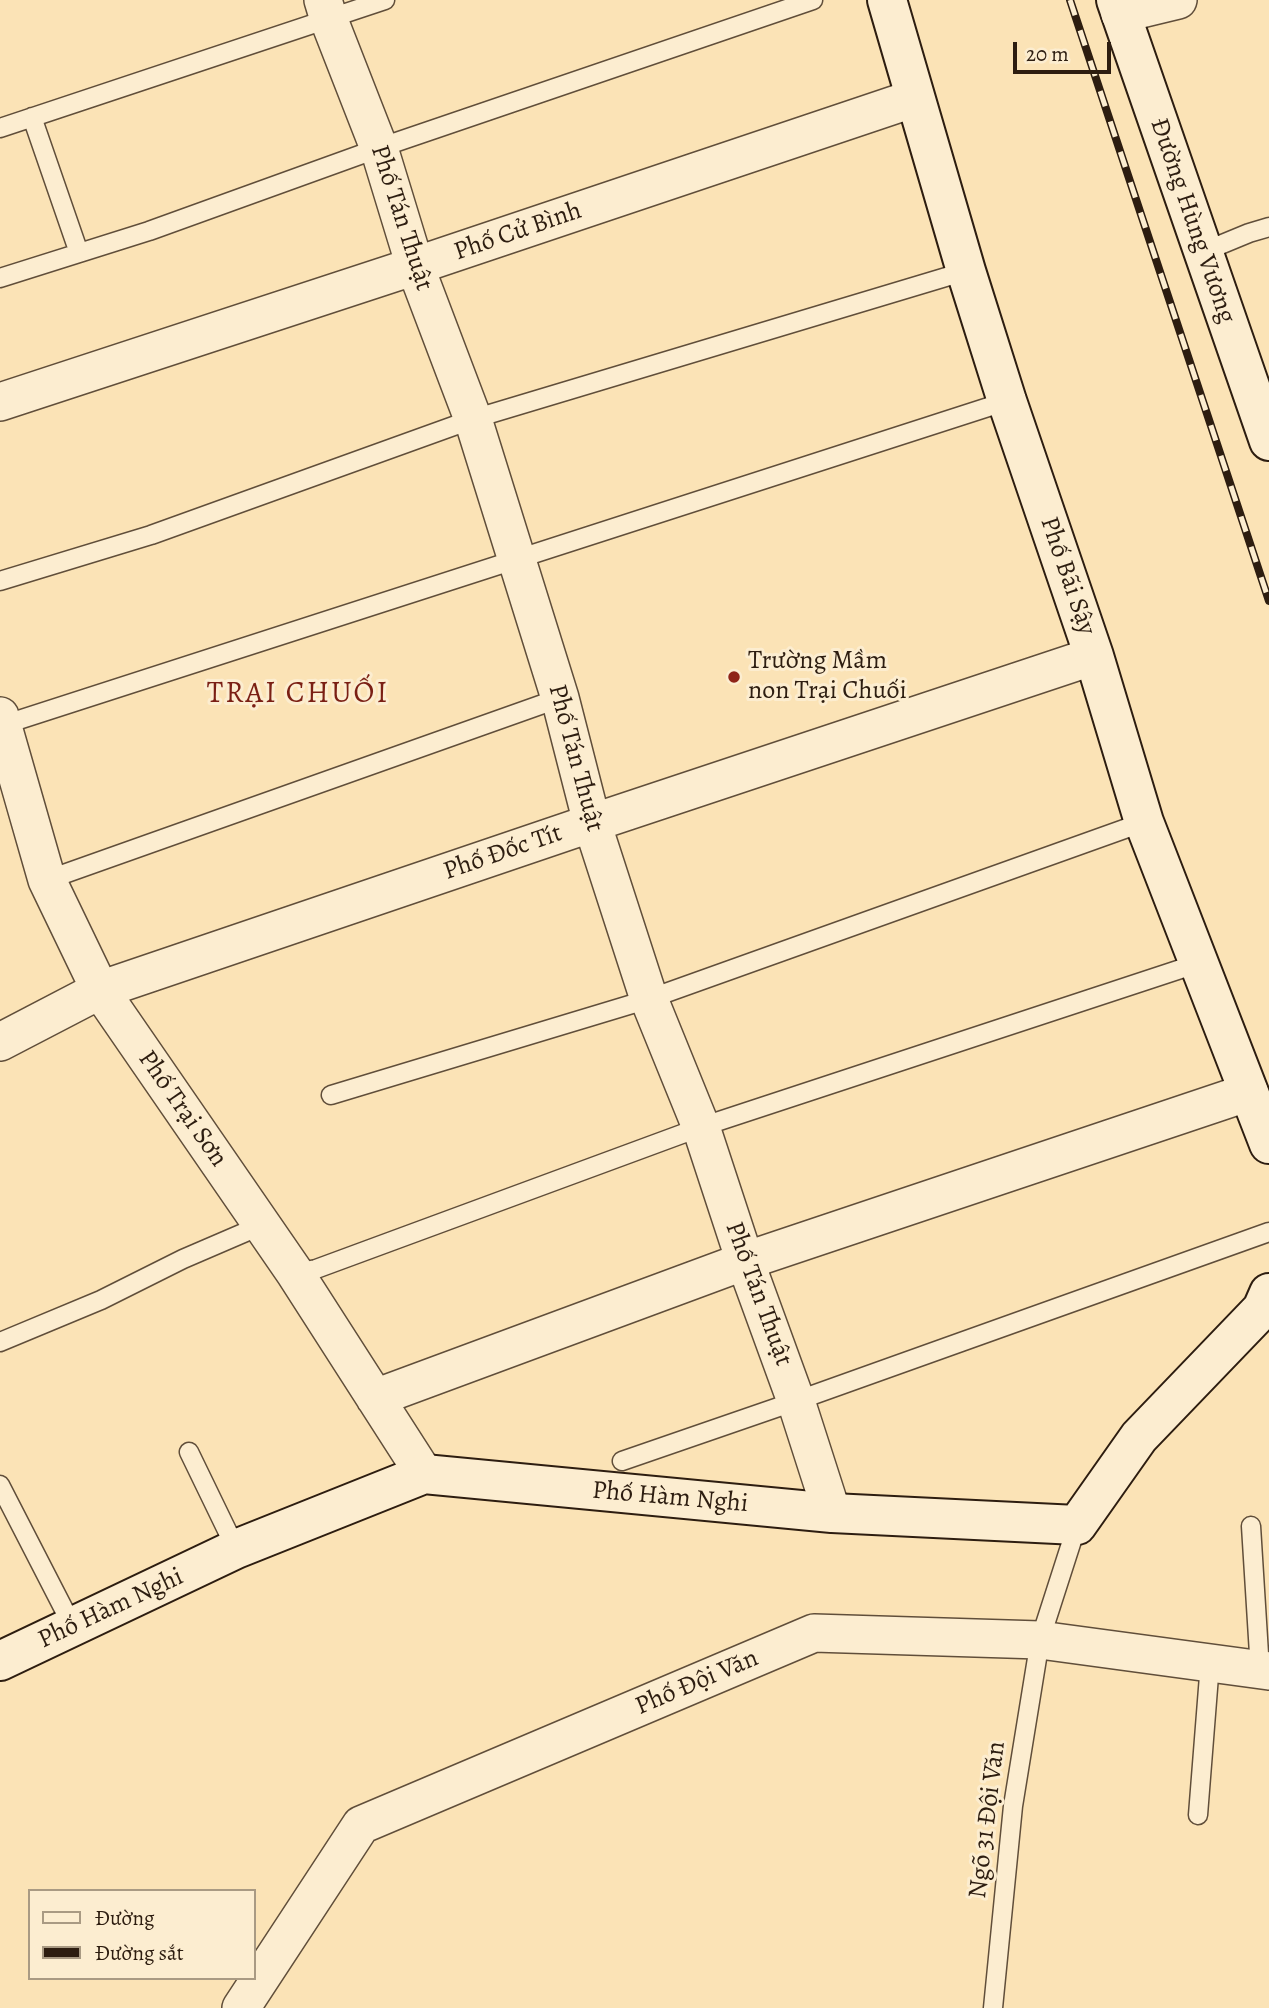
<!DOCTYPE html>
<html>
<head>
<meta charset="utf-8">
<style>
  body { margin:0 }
  #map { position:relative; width:1269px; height:2008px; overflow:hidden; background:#fbe3b6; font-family:Alegreya,serif }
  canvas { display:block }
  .legend { position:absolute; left:28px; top:1889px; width:228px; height:91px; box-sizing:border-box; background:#fcedd0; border:2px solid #a99a83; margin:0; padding:9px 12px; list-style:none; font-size:21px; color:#2d1d10 }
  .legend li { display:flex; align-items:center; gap:14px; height:35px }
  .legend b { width:35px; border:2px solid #a99a83 }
  .scale { position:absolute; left:1013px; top:42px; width:98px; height:32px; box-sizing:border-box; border:4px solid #2d1d10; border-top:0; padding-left:9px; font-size:21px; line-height:24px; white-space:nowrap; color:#2d1d10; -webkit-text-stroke:5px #fcedd0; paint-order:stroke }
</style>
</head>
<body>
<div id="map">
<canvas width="1269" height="2008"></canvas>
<ul class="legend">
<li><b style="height:9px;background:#fcedd0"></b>Đường</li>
<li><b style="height:9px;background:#2d1d10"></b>Đường sắt</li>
</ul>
<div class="scale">20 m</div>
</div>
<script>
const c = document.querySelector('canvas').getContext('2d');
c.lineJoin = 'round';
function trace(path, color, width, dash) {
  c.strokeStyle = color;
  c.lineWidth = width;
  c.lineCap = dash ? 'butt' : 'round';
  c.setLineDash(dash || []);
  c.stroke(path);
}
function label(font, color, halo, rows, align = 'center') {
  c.font = font + ' Alegreya,serif';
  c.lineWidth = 6;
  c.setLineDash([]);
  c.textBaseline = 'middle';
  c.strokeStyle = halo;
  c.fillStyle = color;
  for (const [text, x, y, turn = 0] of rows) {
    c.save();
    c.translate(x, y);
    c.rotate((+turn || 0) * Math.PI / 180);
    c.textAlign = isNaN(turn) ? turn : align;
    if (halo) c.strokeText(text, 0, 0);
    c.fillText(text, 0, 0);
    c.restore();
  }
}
const lane = new Path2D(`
  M32,117l47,136
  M0,128l385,-128
  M1203,252l46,-19 20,-6
  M0,278l149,-47 230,-83 434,-148
  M0,581l151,-46 322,-116 493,-148
  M3,725l1004,-324
  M47,880l513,-182
  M331,1095l318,-96 495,-177
  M295,1273l21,-4 385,-142 498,-164
  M0,1342l101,-42 82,-41 79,-34
  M189,1452l47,97
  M622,1461l174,-60 473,-169
  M0,1485l73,142
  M1251,1526l9,144
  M1198,1815l12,-152
  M993,2008l20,-202 27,-166 37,-115`);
const street = new Path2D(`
  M323,0l6,20 50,128 36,118 58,153 87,279 32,125 57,176 52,128 44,134 51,140 36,112
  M1120,14l58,-14
  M0,402l415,-136 500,-168
  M0,716l47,164 53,110 195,283 129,201
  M0,1042l100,-52 492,-167 502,-167
  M375,1398l370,-137 504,-169
  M241,2008l120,-183 453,-192 226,7 229,31`);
const secondary = new Path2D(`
  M887,0l79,271 41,130 87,255 50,166 125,322
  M1116,0l153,441
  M0,1661l236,-112 188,-75 408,39 245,12 62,-88 123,-128 7,-16`);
trace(lane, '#604e3a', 21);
trace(street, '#604e3a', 40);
trace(secondary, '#2d1d10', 42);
trace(lane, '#fcedd0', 18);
trace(street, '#fcedd0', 37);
trace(secondary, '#fcedd0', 38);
const rail = new Path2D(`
  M1070,0l199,601`);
trace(rail, '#2d1d10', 8);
trace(rail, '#fcedd0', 5, [16]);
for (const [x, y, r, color] of [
  [734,677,7,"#8f2418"]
]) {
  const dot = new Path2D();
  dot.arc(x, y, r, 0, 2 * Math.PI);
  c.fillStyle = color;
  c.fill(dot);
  trace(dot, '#fcedd0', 2.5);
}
label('26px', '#2d1d10', '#fcedd0', [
  ["Phố Tán Thuật",401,218,72],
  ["Đường Hùng Vương",1192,221,71],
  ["Phố Cử Bình",518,232,-19],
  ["Phố Bãi Sậy",1067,576,71],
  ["Phố Tán Thuật",575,758,75],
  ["Phố Đốc Tít",503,853,-19],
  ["Phố Trại Sơn",182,1109,55],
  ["Phố Tán Thuật",758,1294,70],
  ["Phố Hàm Nghi",670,1498,5],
  ["Phố Hàm Nghi",111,1609,-25],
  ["Phố Đội Văn",697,1683,-23],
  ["Ngõ 31 Đội Văn",988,1820,-83]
]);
label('26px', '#2d1d10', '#fcedd0', [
  ["Trường Mầm",748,662],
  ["non Trại Chuối",748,692]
], 'left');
c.letterSpacing = '2px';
label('30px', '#7a1f14', '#fcedd0', [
  ["TRẠI CHUỐI",298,695]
]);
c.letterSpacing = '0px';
</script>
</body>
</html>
